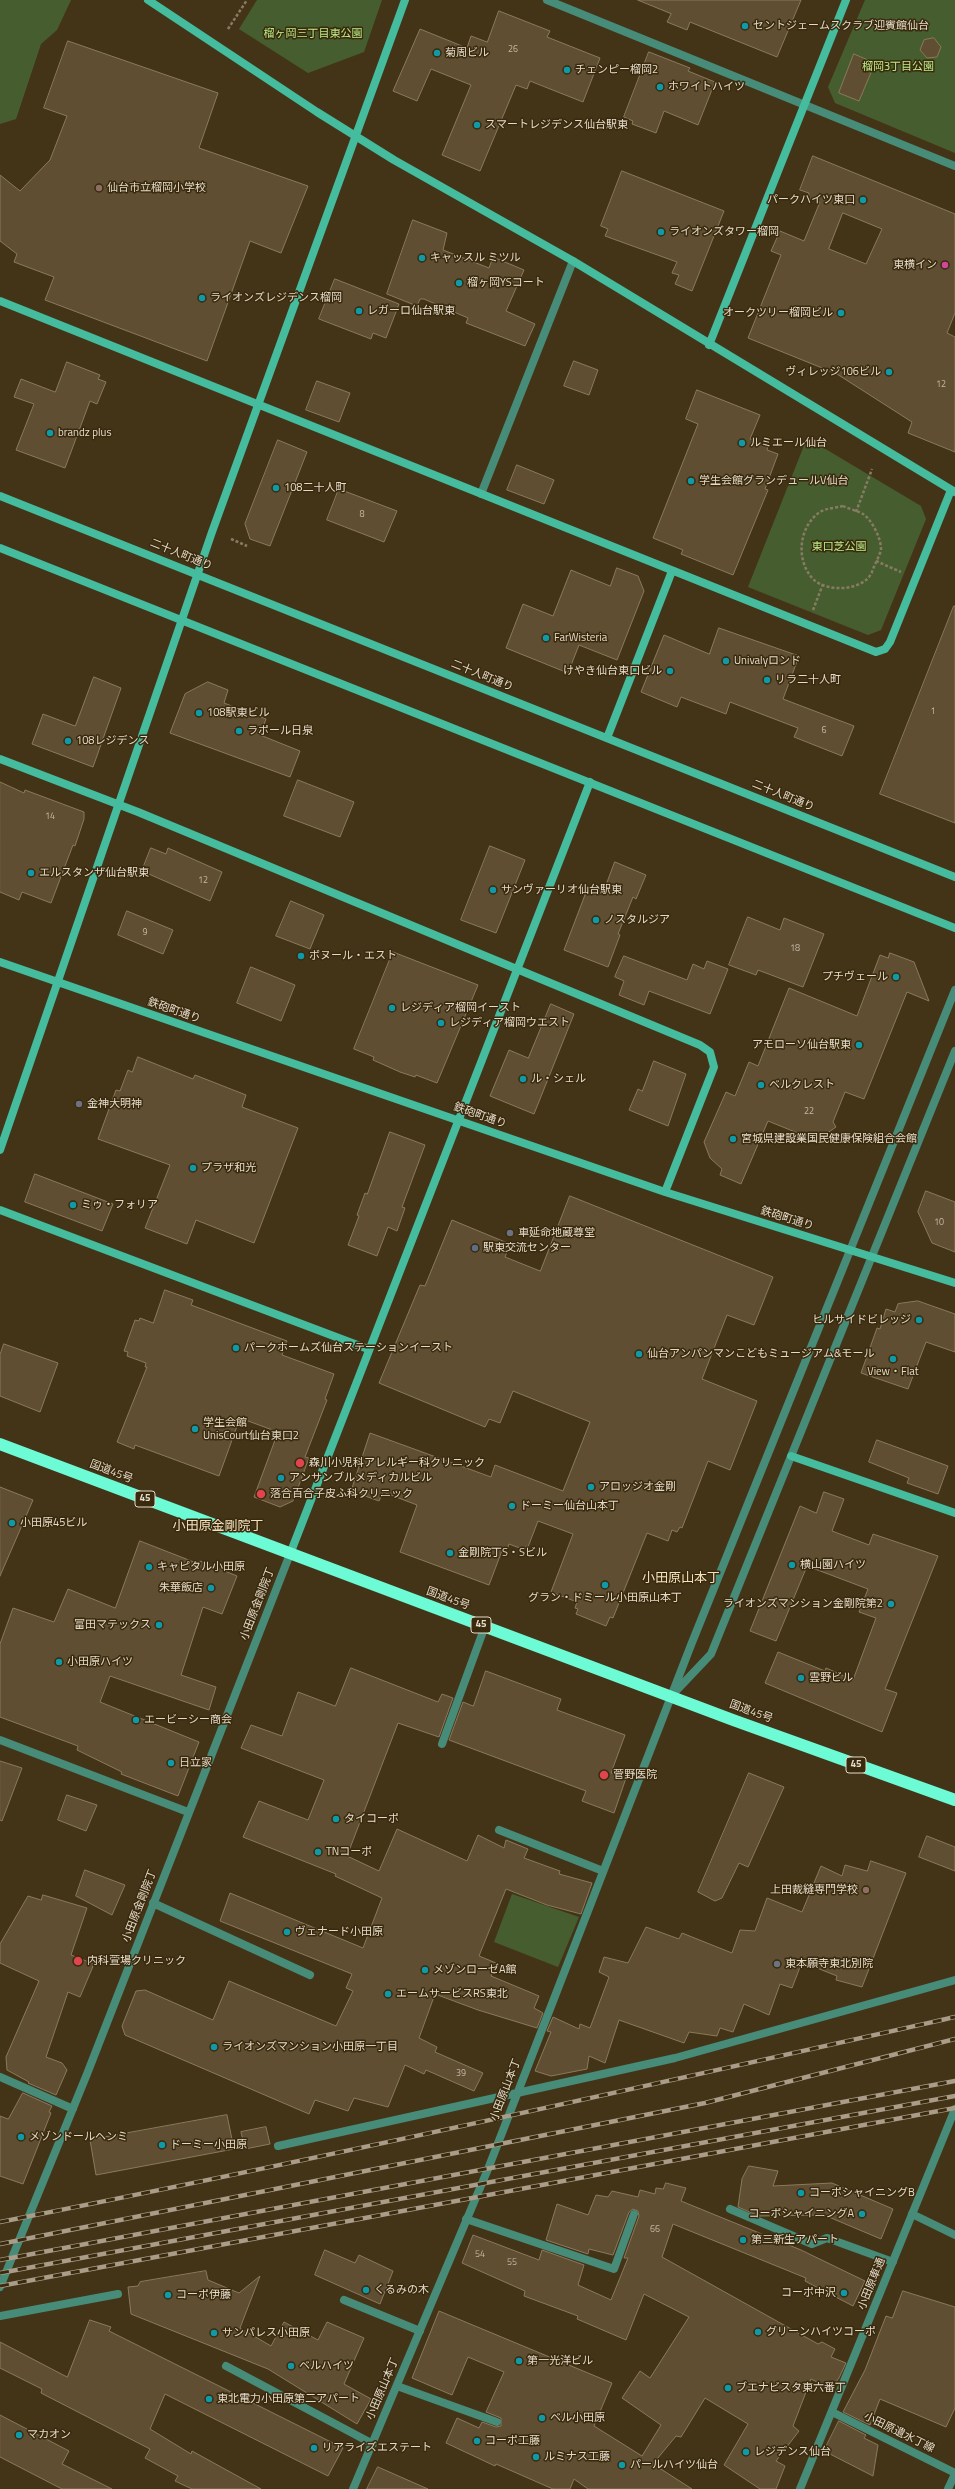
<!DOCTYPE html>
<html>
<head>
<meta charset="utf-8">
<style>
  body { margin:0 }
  canvas { display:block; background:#433418 }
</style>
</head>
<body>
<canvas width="955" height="2489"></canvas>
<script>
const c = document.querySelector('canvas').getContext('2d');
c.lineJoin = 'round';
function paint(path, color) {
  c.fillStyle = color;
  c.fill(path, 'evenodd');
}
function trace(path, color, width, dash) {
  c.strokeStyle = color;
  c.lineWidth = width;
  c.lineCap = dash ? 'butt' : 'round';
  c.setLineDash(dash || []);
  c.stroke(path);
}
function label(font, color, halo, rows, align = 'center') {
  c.font = font + ' "Titillium Web","Noto Sans JP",sans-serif';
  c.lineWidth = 3;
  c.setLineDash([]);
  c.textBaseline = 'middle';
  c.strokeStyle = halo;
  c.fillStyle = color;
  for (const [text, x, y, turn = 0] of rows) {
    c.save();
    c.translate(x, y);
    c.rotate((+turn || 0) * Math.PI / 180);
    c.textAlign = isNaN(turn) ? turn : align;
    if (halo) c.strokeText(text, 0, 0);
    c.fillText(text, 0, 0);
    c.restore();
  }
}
paint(new Path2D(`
  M0,0h71l-14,30 -16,14 -25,75 -16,5z
  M257,0h125l-18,52 -56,21 -69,-44z
  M865,0h90v153l-120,-50 -7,-16z
  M807,438l114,68 5,13 -45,111 -13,5 -120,-48z
  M512,1894l67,23 -21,50 -64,-25z`), '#465e2f');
const building = new Path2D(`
  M638,0h163l-24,57 -87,-35 -3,8 -20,-8 4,-8z
  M499,11l51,20 -3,6 53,21 -17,44 -53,-21 -3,8 -11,-4 -36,86 -38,-16 29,-70 -40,-16 -14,32 -24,-10 27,-62 47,19 4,-12 16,6z
  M934,38l7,9 -4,10 -10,1 -7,-8 4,-10z
  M68,41l150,52 -19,55 109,38 -27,67 -31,-12 -43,120 -162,-61 9,-23 -40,-15 3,-8 -17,-13v-66l20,16 30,-31 17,-44 -23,-8z
  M649,52l41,16 -2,3 27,11 -17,43 -34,-14 -8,22 -24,-9 1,-3 -9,-4z
  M854,54l21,9 -16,38 -20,-8z
  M813,156l142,58v99l-8,20 8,4v115l-47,-19 4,-11 -75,-48 -89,-36 33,-83 -10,-4 9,-20 24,10 16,-39 -12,-4 1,-5 -9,-3zM843,213l39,16 -16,35 -37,-15z
  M622,171l102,40 -32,80 -17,-7 4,-9 -7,-2 5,-11 -72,-26 3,-7 -7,-3z
  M413,220l34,13 -4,17 46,18 4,-11 31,13 -18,41 29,13 -10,22 -59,-23 2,-5 -44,-19h-4l-3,7 -30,-12z
  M335,279l64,25 -13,34 -13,-5 -2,6 -52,-20z
  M574,361l24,9 -9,25 -25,-9z
  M67,362l33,13 -2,4 8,3 -9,22 -7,-3 -25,67 -49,-18 18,-46 -20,-7 7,-18 34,13z
  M317,381l33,12 -11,29 -33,-12z
  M697,390l63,25 -10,24 18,7 -1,4 11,4 -13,35 3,1 -35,85 -52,-21 2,-4 -30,-12 45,-114 -12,-5z
  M278,440l29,12 -37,94 -20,-7 -5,-15z
  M517,465l37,15 -10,24 -37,-14z
  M339,489l58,22 -13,31 -57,-22z
  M617,568l21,8 6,15 -27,69 -38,-15 -11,28 -62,-25 17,-44 30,12 18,-46 39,16z
  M954,606h1v217l-75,-29z
  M719,628l80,28 -16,43 71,27 -12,30 -48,-19 4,-9 -68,-26 -4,12 -45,-17 -4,10 -36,-15 23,-57 45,19z
  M94,677l27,11 -28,79 -61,-23 11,-30 32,12z
  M208,682l20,8 -4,13 42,16 -6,16 40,16 -10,26 -120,-44 15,-39z
  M298,780l56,22 -14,35 -56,-21z
  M0,782l24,11 1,-3 59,22v7l-9,27 -2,-1 -22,58 -29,-11 -3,8 -19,-8z
  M490,846l35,14 -29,73 -35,-13z
  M151,848l15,6 2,-6 54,24 -12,29 -68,-30z
  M615,862l31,13 -10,24 -3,-2 -15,37 2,1 -12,32 -44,-17 24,-63 15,5z
  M291,901l33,14 -14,34 -34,-13z
  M127,911l46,19 -10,24 -45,-19z
  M748,917l32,13 4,-12 40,16 -21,53 -45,-17 -2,5 -27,-10z
  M393,952l85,33 -41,98 -21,-8 -1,2 -15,-5 -27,-12 1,-3 -20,-8z
  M890,953l24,9 15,39 -22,-9 -43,107 -19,-7 -12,30 3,5 -13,9 -3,6 -52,-21 -27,63 -21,-9 2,-6 -12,-11 -6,-16 22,-50 9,4 14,-34 9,4 31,-78 68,28 23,-61 8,3z
  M624,956l63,24 6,-16 11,5 3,-8 21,8 -18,45 -61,-23 -5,14 -25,-10 5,-14 -9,-4z
  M251,967l44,18 -14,36 -44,-18z
  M551,1004l23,10 -40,100 -44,-18 19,-46 19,8z
  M138,1057l55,22 2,-4 51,20 -4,12 56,21 -44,115 -58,-23 -9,24 -42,-16 25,-63 -72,-26 18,-49 4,1 8,-21 4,2z
  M654,1061l32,13 -18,52 -39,-16 9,-21 4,2z
  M390,1132l35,13 -23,62 3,1 -8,23 -9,-4 -11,29 -29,-11 11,-29 -2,-1 8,-22 2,1z
  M35,1174l78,30 -11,27 -77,-29z
  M926,1191l29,11v50l-23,-9 -14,-31z
  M570,1196l203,81 -19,48 -27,-10 -25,64 55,22 -27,69 -22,-9 -26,67 -2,-1 -3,5 -5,-2 -4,11 -21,-8 -34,85 -3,-1 -4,9 -30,-12 2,-5 -3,-1 2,-6 -26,-10 22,-58 -35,-13 -10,26 -2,-1 -1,4 -16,-6 -2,6 -4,-2 -14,37 -89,-33 17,-47 -34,-13 -4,9 -28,-10 19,-58 121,44 4,-12 68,26 27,-69 -77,-31 -13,32 -11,-4 -4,8 -106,-44 41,-98 5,1 27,-66 58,24 -5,13 35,14z
  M165,1290l28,10 -2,5 96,36 -5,14 52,19 -9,25 2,1 -22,57 4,1 -16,43 -13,6 -26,-10 24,-65 -38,-14 -21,58 -84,-31 -1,4 -17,-7 30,-75h-2l1,-4 -19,-7 1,-4 -4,-1 11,-31 4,1 1,-3 13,5z
  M918,1301l37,13v38l-29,-10 -18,47 -47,-16 16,-45 3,1 6,-20 9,3 3,-8z
  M4,1344l54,19 -18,49 -40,-16v-41z
  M877,1440l71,26 -10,28 -31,-11 2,-5 -40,-16z
  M0,1487l33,13 -33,76z
  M824,1492l20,7 -12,32 37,14 4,-11 65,22 -53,133 12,4 -15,39 -117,-49 13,-31 47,19 1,-3 27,12 23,-62 -17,-6 9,-23 -61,-23 -31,75 -26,-10 50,-125 16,7z
  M140,1541l59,23 1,-3 37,15 -15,38 -19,-7 -22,68 35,12 -7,23 -99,-34 -10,26 99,40 -21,54 -57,-22 1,-2 -45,-22 1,-4 -78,-29v-73l13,-36 41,14 14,-33 47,19z
  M351,1668l87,34 4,-8 11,4 -14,39 -41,-14 -51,133 32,15 18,-42 70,32 11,-26 26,13 2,-8 22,9 -4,9 36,13 -1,3 33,9 -11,31 -34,-9 -41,-16 -27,67 17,7 -5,13 48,20 -5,12 9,5 -6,15 -59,-18 -43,-16 -16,44 18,9 -2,5 48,21 -9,18 -48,-21 -2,4 -19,-9 -17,42 -34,-9 -6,13 -33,-11 -6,14 -184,-79 -3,-9 14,-35 9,-1 68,30 16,-39 107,45 17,-35 -7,-3 6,-14 -132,-53 10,-28 133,55 19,-50 -47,-22 1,-2 -93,-37 16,-36 49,19 16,-40 -83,-32 10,-23 31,11 16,-44 37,14z
  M486,1671l75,28 -4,11 68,25 -14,38 15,5 -12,35 -32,-12 4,-10 -137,-51 14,-38 10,4z
  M0,1761l22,7 -20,53 -2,-1z
  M749,1773l35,14 -36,80 -9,-4 -17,35 -7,3 -17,-9z
  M67,1795l30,10 -11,26 -28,-11z
  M927,1836l28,11v24l-36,-14z
  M871,1861l35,12 -44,114 -26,-7 1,-4 -35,-14 -10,26 -12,-4 -11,31 -25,-11 -11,28 -13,-4 -3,8 -28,-4 -5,11 -65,-23 -14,43 -16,-7 -2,13 -36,7 -16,-5 16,-39 -4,-1 6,-14 26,12 1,-5 10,4 19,-51 -10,-5 5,-15 24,6 18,-36 33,12 3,-6 50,20 8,-23 15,1 12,-33 35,14 19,-46 21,10 3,-11 22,6z
  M85,1870l40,15 -13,30 -36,-19z
  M43,1895l44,13 -16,47 23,9 -14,33 -12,-5 -22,65 16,6 5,7 -11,25 -28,-12 1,-1 -22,-12 -1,-13 33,-76 -39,-18v-19l28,-48 13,4z
  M23,2093l29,13 -3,6 2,1 -28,71 -23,-8v-60l8,3z
  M227,2115l7,34 -138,26 -6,-35z
  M266,2127l4,17 -25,5 -4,-17z
  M749,2166l29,5 -5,15 59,-3 61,26 -12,30 -57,-24 -65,1 -21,-9 4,-28z
  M666,2183l20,5 -5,13 120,49 64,31 -12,25 -48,-25 1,-3 -133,-54 -11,33 156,87 4,-2 13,7 -4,8 15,6 -7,15 -8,11 -20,-10 -18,47 6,5 -23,30 9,5 -9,23h-16l-36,-24 24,-41 -43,-26 -24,39 -5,-1 -23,28 39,25h-104l-14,-10 -4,10h-17l-57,-25 -1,2 -49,-23 11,-25 22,10 3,-6 14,5 5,-1v-8l-15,-6 18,-40 -36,-15 -16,38 -40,-17 27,-67 173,72 -18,43 48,30 19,-31 -39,-27 18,-27 10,7 39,-61 -45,-23 -18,46 -49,-21 1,-3 -54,-20 1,-5 -63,-28 11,-28 66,25 3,-10 42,15 -6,20 33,15 17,-42h-4l15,-42 -1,-5 -5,-2 -4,3 -16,43 -24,-6 -1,5 -42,-14 11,-36 31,11 8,-20 12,2 4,-6 26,6 2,-7 15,4 1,-6 7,1z
  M325,2250l30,13 4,-8 34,16 -13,33 -65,-29z
  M206,2271l2,9 31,13 21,-17 -20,52 31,18 13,-24 34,18 9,-18 37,16 -20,46 27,15 -14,25 -89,-55 -137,-55 -3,-27 10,-1 2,-4z
  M903,2291l52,16v101l-9,19 -66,-28 -10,26 -27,-13 22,-42 21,-54 6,2z
  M90,2320l21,7 -2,4 234,117 -15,28 -163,-82 -15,35 41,25 1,-3 69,38h-69l-17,-8 3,-5 -33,-18 5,-9 -109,-56 1,-4 -42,-21v-26l67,35z
  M0,2415l69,36 -7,13 50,25h-50l-62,-32z
  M839,2421l27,14 -2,3 14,7 -5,31 -49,-25z
  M378,2467l50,22h-61z`);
paint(building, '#5f4e32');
trace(building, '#8a795b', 1);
trace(new Path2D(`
  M228,29l19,-29
  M843,506c6,3 15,5 20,8 9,6 18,24 18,35 -1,7 -7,16 -9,23 -8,19 -45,21 -59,7 -18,-19 -14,-53 7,-67 6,-4 16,-4 23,-6z
  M856,512l16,-43
  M231,539l16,7
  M876,561l25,11
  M813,610l10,-26`), '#887b64', 2.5, [3, 2]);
trace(new Path2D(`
  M442,1744l43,-118
  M499,1830l104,41
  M153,1903l157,72
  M730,2209l82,35 15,-6 66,24
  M912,2214l43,21
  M466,2219l148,50 20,-55
  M344,2300l76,31
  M0,2316l118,-22
  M226,2366l147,78
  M397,2386l100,36
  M948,2489l7,-15`), '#478c78', 8);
trace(new Path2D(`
  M547,0l408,166
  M481,494l92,-233
  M675,1692l36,-38 244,-603
  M0,1740l188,72
  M0,2077l73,32
  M278,2146l397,-88 280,-78
  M0,2287l87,-213 203,-520
  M832,2412l123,61
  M353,2489l135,-320 203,-524 264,-655
  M800,2489l155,-380`), '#478c78', 8);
trace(new Path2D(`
  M148,0l169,112 77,48 179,101 382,231
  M0,301l876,351 9,-3 5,-7 61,-152
  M709,345l137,-345
  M0,496l955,381
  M0,548l955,380
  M607,738l65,-167
  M0,759l138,53 562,233 10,7 4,15 -49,125
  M0,962l665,230 290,91
  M0,1150l212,-618 193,-532
  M0,1210l368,139
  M791,1456l164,57
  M290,1554l300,-772`), '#44bc9d', 8);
trace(new Path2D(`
  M0,1444l733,276 222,80`), '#6cfbd5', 12);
const rail = new Path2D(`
  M0,2222c320,-63 637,-134 955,-205
  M0,2244l705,-141 250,-64
  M0,2260l955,-179
  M0,2273l955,-177
  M0,2286l955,-178`);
trace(rail, '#a99d89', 4.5);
trace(rail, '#392a0d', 3, [9]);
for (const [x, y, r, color] of [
  [745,26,4,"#0f9aa8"],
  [437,53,4,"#0f9aa8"],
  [567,70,4,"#0f9aa8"],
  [660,87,4,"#0f9aa8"],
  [477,125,4,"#0f9aa8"],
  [99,188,4,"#8d6e63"],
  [863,200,4,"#0f9aa8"],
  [661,232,4,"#0f9aa8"],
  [422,258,4,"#0f9aa8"],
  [945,265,4,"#d1479c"],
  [459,283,4,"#0f9aa8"],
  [202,298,4,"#0f9aa8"],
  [359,311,4,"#0f9aa8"],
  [841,313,4,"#0f9aa8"],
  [889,372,4,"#0f9aa8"],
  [50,433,4,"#0f9aa8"],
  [742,443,4,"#0f9aa8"],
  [691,481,4,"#0f9aa8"],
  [276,488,4,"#0f9aa8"],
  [546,638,4,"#0f9aa8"],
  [726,661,4,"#0f9aa8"],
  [670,671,4,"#0f9aa8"],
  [767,680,4,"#0f9aa8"],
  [199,713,4,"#0f9aa8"],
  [239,731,4,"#0f9aa8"],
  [68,741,4,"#0f9aa8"],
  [31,873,4,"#0f9aa8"],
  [493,890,4,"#0f9aa8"],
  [596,920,4,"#0f9aa8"],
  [301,956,4,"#0f9aa8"],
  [896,977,4,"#0f9aa8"],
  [392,1008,4,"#0f9aa8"],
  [441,1023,4,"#0f9aa8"],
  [859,1045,4,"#0f9aa8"],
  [523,1079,4,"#0f9aa8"],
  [761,1085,4,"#0f9aa8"],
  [79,1104,4,"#6b7280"],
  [733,1139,4,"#0f9aa8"],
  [193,1168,4,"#0f9aa8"],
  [73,1205,4,"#0f9aa8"],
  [510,1233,4,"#6b7280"],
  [475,1248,4,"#5c6f8a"],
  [919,1320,4,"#0f9aa8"],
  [236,1348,4,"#0f9aa8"],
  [639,1354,4,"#0f9aa8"],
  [893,1359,4,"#0f9aa8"],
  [195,1429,4,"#0f9aa8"],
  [300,1463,5,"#e0444e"],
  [281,1478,4,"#0f9aa8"],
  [591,1487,4,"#0f9aa8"],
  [261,1494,5,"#e0444e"],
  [512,1506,4,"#0f9aa8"],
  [12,1523,4,"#0f9aa8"],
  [450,1553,4,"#0f9aa8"],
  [792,1565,4,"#0f9aa8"],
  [149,1567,4,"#0f9aa8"],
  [605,1585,4,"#0f9aa8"],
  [211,1588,4,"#0f9aa8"],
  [891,1604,4,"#0f9aa8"],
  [159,1625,4,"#0f9aa8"],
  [59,1662,4,"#0f9aa8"],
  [801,1678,4,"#0f9aa8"],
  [136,1720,4,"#0f9aa8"],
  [171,1763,4,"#0f9aa8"],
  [604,1775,5,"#e0444e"],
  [336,1819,4,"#0f9aa8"],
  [318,1852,4,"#0f9aa8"],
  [866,1890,4,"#8d6e63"],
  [287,1932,4,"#0f9aa8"],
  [78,1961,5,"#e0444e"],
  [777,1964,4,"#6b7280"],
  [425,1970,4,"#0f9aa8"],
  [388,1994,4,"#0f9aa8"],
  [214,2047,4,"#0f9aa8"],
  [21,2137,4,"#0f9aa8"],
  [162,2145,4,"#0f9aa8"],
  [801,2193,4,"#0f9aa8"],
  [862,2214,4,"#0f9aa8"],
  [743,2240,4,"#0f9aa8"],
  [366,2290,4,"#0f9aa8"],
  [844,2293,4,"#0f9aa8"],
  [168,2295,4,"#0f9aa8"],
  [758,2332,4,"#0f9aa8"],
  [214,2333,4,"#0f9aa8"],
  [519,2361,4,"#0f9aa8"],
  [291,2366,4,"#0f9aa8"],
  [728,2388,4,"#0f9aa8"],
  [209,2399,4,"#0f9aa8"],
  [542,2418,4,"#0f9aa8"],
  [19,2435,4,"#0f9aa8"],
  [477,2441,4,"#0f9aa8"],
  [314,2448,4,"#0f9aa8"],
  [746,2452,4,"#0f9aa8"],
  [536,2457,4,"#0f9aa8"],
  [622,2465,4,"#0f9aa8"]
]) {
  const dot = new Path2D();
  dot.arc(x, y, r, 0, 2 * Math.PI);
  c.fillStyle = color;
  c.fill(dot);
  trace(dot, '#392a0d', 1.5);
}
label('9px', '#c4b8a5', null, [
  ["26",513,50],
  ["12",941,385],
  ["8",362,515],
  ["1",933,712],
  ["6",824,731],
  ["14",50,817],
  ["12",203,881],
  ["9",145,933],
  ["18",795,949],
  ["22",809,1112],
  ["10",939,1223],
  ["39",461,2074],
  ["66",655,2230],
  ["54",480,2255],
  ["55",512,2263]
]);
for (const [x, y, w] of [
  [145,1499,20],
  [481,1625,20],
  [856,1765,20]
]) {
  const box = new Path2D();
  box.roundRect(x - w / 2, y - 8, w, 16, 3);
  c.fillStyle = '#392a0d';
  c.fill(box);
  trace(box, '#e5dbcb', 1);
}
label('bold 10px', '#e5dbcb', null, [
  ["45",145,1499],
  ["45",481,1625],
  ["45",856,1765]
]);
label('11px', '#e5dbcb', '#392a0d', [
  ["セントジェームスクラブ迎賓館仙台",753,26],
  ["菊周ビル",445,53],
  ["チェンピー榴岡2",575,70],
  ["ホワイトハイツ",668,87],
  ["スマートレジデンス仙台駅東",485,125],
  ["仙台市立榴岡小学校",107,188],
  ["パークハイツ東口",855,200,"right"],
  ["ライオンズタワー榴岡",669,232],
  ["キャッスル ミツル",430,258],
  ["東横イン",937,265,"right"],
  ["榴ヶ岡YSコート",467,283],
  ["ライオンズレジデンス榴岡",210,298],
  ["レガーロ仙台駅東",367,311],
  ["オークツリー榴岡ビル",833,313,"right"],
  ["ヴィレッジ106ビル",881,372,"right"],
  ["brandz plus",58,433],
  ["ルミエール仙台",750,443],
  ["学生会館グランデュールV仙台",699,481],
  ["108二十人町",284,488],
  ["FarWisteria",554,638],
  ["Univalyロンド",734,661],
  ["けやき仙台東口ビル",662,671,"right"],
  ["リラ二十人町",775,680],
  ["108駅東ビル",207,713],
  ["ラポール日泉",247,731],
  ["108レジデンス",76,741],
  ["エルスタンザ仙台駅東",39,873],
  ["サンヴァーリオ仙台駅東",501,890],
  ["ノスタルジア",604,920],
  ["ボヌール・エスト",309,956],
  ["プチヴェール",888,977,"right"],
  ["レジディア榴岡イースト",400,1008],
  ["レジディア榴岡ウエスト",449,1023],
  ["アモローソ仙台駅東",851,1045,"right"],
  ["ル・シェル",531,1079],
  ["ベルクレスト",769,1085],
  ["金神大明神",87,1104],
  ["宮城県建設業国民健康保険組合会館",741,1139],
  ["プラザ和光",201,1168],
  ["ミゥ・フォリア",81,1205],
  ["車延命地蔵尊堂",518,1233],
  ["駅東交流センター",483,1248],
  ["ヒルサイドビレッジ",911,1320,"right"],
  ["パークホームズ仙台ステーションイースト",244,1348],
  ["仙台アンパンマンこどもミュージアム&モール",647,1354],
  ["View・Flat",893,1372,"center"],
  ["学生会館",203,1423],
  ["UnisCourt仙台東口2",203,1436],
  ["森川小児科アレルギー科クリニック",309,1463],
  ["アンサンブルメディカルビル",289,1478],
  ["アロッジオ金剛",599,1487],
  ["落合百合子皮ふ科クリニック",270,1494],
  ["ドーミー仙台山本丁",520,1506],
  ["小田原45ビル",20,1523],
  ["金剛院丁S・Sビル",458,1553],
  ["横山園ハイツ",800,1565],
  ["キャピタル小田原",157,1567],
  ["朱華飯店",203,1588,"right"],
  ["グラン・ドミール小田原山本丁",605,1598,"center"],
  ["ライオンズマンション金剛院第2",883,1604,"right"],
  ["富田マテックス",151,1625,"right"],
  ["小田原ハイツ",67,1662],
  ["雲野ビル",809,1678],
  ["エービーシー商会",144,1720],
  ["日立家",179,1763],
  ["菅野医院",613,1775],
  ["タイコーポ",344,1819],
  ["TNコーポ",326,1852],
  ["上田裁縫専門学校",858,1890,"right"],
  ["ヴェナード小田原",295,1932],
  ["内科萱場クリニック",87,1961],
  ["東本願寺東北別院",785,1964],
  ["メゾンローゼA館",433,1970],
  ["エームサービスRS東北",396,1994],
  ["ライオンズマンション小田原一丁目",222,2047],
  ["メゾンドールヘンミ",29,2137],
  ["ドーミー小田原",170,2145],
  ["コーポシャイニングB",809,2193],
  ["コーポシャイニングA",854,2214,"right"],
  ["第三新生アパート",751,2240],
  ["くるみの木",374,2290],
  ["コーポ中沢",836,2293,"right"],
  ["コーポ伊藤",176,2295],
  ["グリーンハイツコーポ",766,2332],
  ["サンパレス小田原",222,2333],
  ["第一光洋ビル",527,2361],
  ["ベルハイツ",299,2366],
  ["ブエナビスタ東六番丁",736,2388],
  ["東北電力小田原第二アパート",217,2399],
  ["ベル小田原",550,2418],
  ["マカオン",27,2435],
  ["コーポ工藤",485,2441],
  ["リアライズエステート",322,2448],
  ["レジデンス仙台",754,2452],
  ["ルミナス工藤",544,2457],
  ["パールハイツ仙台",630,2465]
], 'left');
label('11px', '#baee88', '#392a0d', [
  ["榴ヶ岡三丁目東公園",313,34],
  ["榴岡3丁目公園",898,67],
  ["東口芝公園",839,547]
]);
label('11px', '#e5dbcb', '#392a0d', [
  ["二十人町通り",181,555,22],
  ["二十人町通り",482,676,22],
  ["二十人町通り",783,796,22],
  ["鉄砲町通り",174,1011,19],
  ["鉄砲町通り",480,1116,19],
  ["鉄砲町通り",787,1219,17],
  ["国道45号",111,1472,21],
  ["国道45号",448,1599,20],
  ["小田原金剛院丁",258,1604,-69],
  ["国道45号",751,1712,20],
  ["小田原金剛院丁",140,1906,-69],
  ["小田原山本丁",506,2090,-69],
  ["小田原車通",872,2284,-68],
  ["小田原山本丁",383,2389,-67],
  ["小田原遺水丁線",899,2433,26]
]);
label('13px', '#f5e1c0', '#392a0d', [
  ["小田原金剛院丁",218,1527],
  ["小田原山本丁",681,1579]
]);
</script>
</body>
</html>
